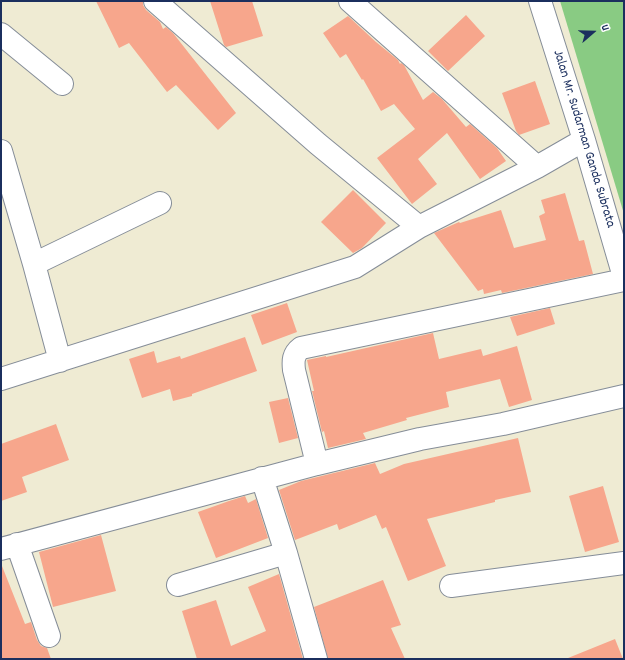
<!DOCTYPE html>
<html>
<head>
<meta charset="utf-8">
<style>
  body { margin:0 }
  #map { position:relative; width:625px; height:660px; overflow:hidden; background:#efebd3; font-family:Dekko,sans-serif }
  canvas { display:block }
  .frame { position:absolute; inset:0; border:2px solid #1b2f5e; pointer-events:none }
  .north { position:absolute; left:573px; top:12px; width:40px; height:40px; -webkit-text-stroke:3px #fff; paint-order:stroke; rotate:70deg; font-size:11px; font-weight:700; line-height:16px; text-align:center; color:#1b2f5e }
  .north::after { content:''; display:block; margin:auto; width:14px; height:18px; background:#1b2f5e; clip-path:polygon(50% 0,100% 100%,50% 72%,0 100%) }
</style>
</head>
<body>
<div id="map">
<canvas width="625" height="660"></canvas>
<div class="frame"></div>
<div class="north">U</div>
</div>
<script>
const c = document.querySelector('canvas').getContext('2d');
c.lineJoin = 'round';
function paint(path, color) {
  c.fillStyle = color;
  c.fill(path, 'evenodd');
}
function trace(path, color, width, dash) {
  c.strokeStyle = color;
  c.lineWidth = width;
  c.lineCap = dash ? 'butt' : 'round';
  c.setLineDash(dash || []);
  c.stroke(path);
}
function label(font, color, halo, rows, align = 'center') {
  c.font = font + ' Dekko,sans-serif';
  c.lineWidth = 3;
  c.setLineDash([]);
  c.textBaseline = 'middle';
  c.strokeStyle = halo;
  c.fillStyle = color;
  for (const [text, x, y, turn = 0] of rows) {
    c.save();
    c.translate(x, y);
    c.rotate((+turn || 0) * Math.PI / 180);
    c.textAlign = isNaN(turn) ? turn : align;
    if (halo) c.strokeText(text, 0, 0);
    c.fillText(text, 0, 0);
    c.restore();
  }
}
paint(new Path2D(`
  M560,1h64v213z`), '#89cb83');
paint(new Path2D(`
  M96,1h47v4l3,5 14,12 3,7 3,-2 7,6 63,80 -18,17 -42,-45 -9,7 -38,-49 -10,5z
  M210,1h42l11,35 -37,11 -2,-2z
  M466,15l19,21 -37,35 -20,-20z
  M348,16l28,26 22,18 2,4 1,-1 3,2 19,35 10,-8 9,7 24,28 4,-3 27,24 9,13 -26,18 -33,-46 -29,26 19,25 -25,20 -35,-46 38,-29 -21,-25 -13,7 -18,-32 -1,1 -16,-26 -6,4 -17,-25z
  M535,81l15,43 -31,11 -3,-4 -14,-38z
  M353,190l33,33 -24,25 -9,5 -32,-31z
  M565,193l14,48 5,-1 9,34 -91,19 -1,-3 -17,4 -1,-5 -5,2 -44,-58 25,-11 1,1 41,-13 13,38 32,-8 -7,-24 6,-3 -4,-13z
  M287,303l10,29 -35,13 -11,-30z
  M550,308l5,16 -38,12 -7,-19z
  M433,333l6,26 42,-10 2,7 34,-10 15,54 -23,7 -9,-28 -54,13 3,15 -43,11 1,2 -44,13 3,6 -38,9 -4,-17 -2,1 -10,-41h2l-7,-31 19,-4v1z
  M245,337l12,34 -65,23v2l-19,5 -3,-12 -28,9 -13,-39 25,-8 3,12 23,-7 1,3z
  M288,398l10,40 -19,5 -10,-41z
  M56,424l13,36 -47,17 5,15 -26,9v-57z
  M518,438l13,54 -36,8v2l-68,17 19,47 -38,15 -22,-54 -4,2 -6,-14 -37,15 -2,-6 -42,16 -16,-50 22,-9 74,-18 5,11 24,-10z
  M603,486l16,56 -34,10 -16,-56z
  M245,496l3,7 8,-4 12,39 -52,20 -18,-46 31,-11z
  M101,535l15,56 -63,16 -14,-55z
  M1,566h1l23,58 6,-2 6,18 4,6 6,2 4,11h-50z
  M279,574l24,85h-106l-15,-48 34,-11 15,46 35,-15 -18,-44z
  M383,580l18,45 -10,3 14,31h-77l-14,-52z
  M615,639l8,20h-55v-1z`), '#f7a68c');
const minor = new Path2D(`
  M155,1l163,143 101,83 118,-60 47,-27
  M350,1l187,166
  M540,1l44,139 40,137
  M1,34l61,50
  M1,151l33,113 26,97
  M34,264l126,-61
  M1,379l354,-112 64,-40
  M317,464l-23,-94c-1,-9 -1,-16 7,-22l323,-68
  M262,478l24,75 30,106
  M17,544l32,92
  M1,549l316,-85 103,-25 83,-15 121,-28
  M178,585l108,-32
  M451,586l173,-23`);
trace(minor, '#858d98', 24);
trace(minor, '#fff', 22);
label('14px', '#1b2f5e', '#fff', [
  ["Jalan Mr. Sudarman Ganda Subrata",583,139,73]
]);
</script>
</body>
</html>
